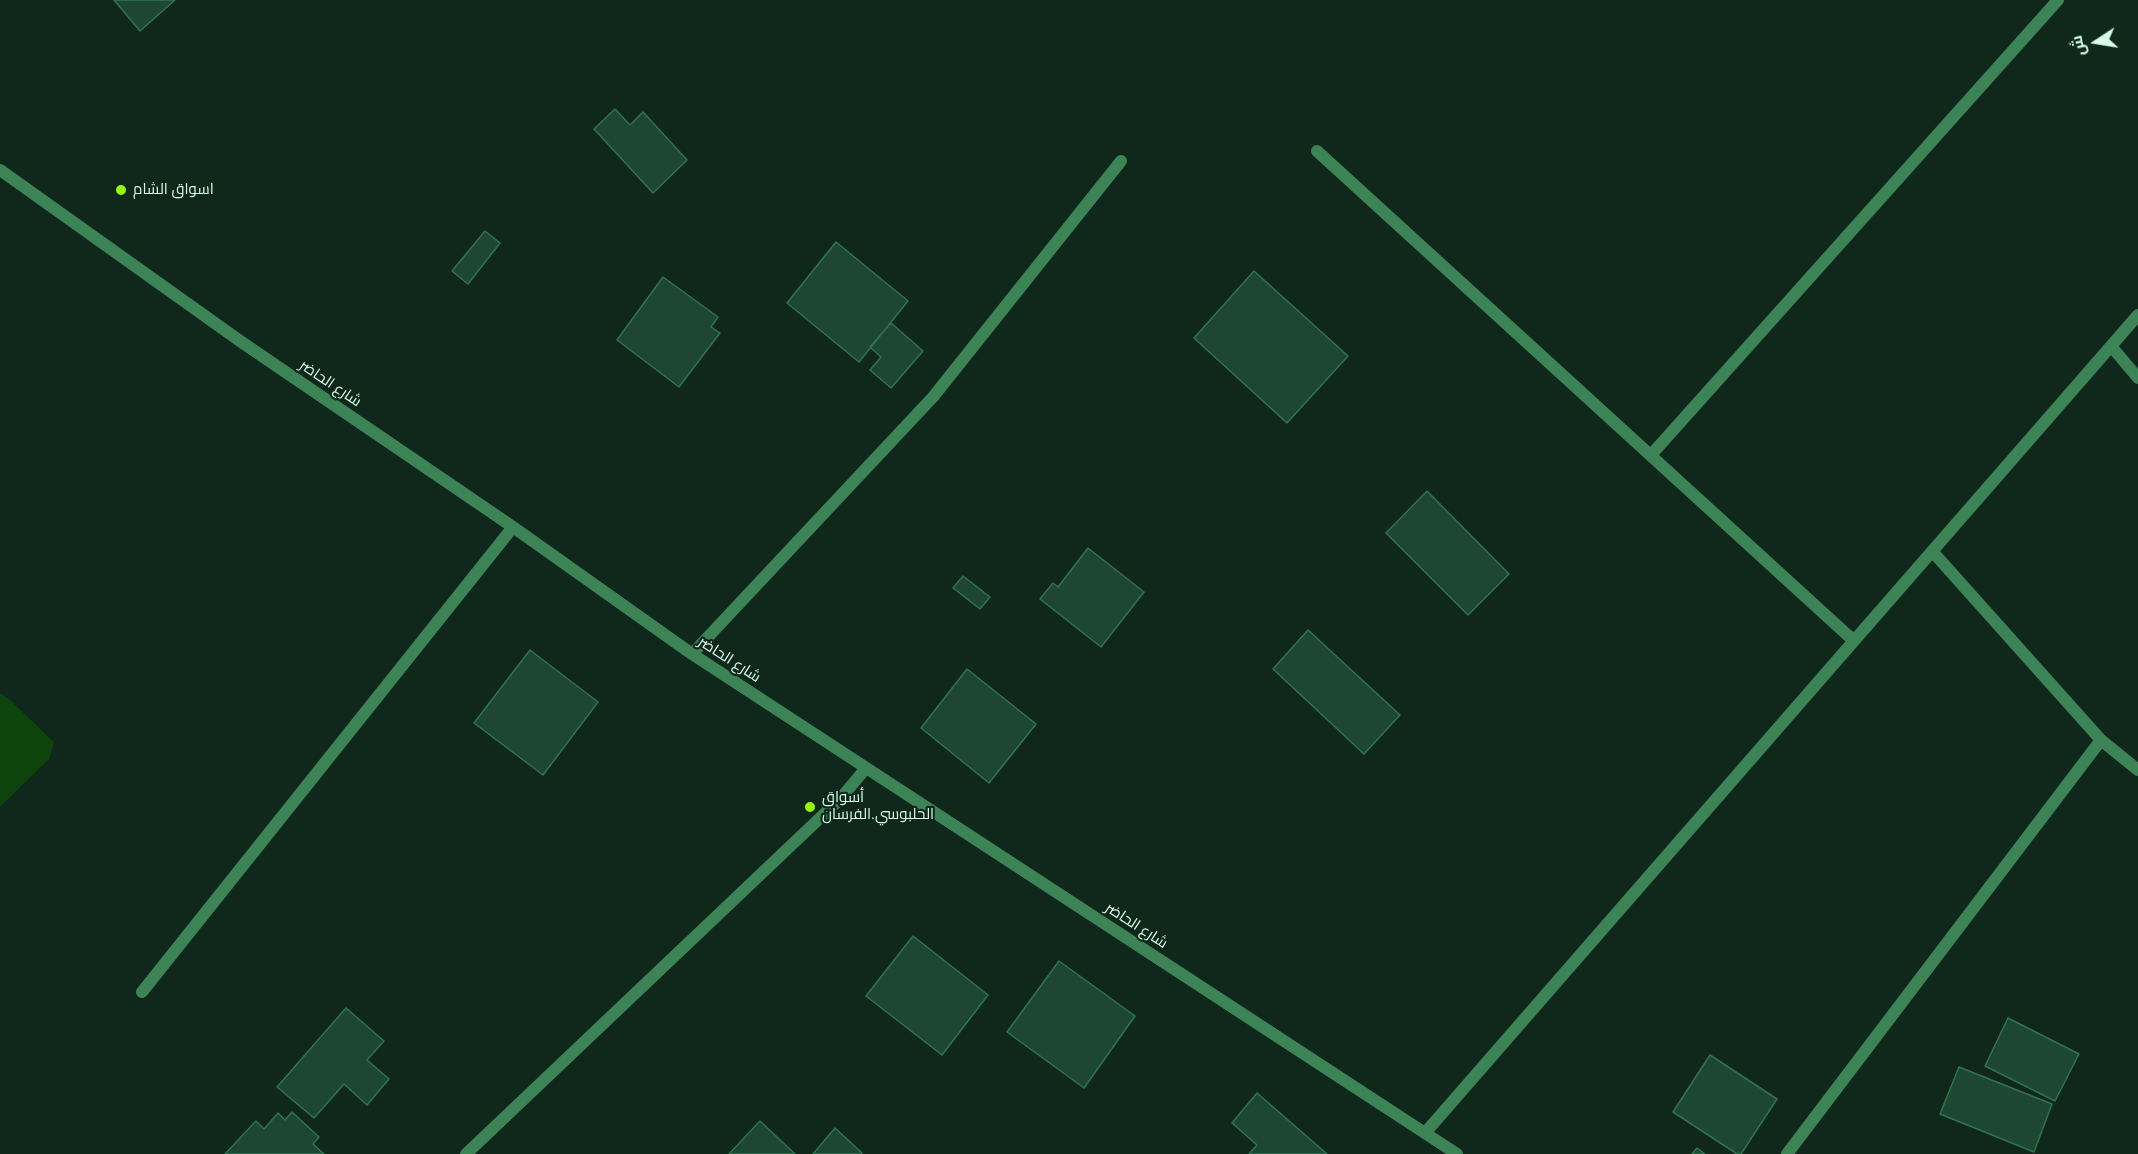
<!DOCTYPE html>
<html>
<head>
<meta charset="utf-8">
<style>
  body { margin:0 }
  #map { position:relative; width:2138px; height:1154px; overflow:hidden; background:#10271b; font-family:Roboto,Cairo,sans-serif }
  canvas { display:block }
  .north { position:absolute; left:2066px; top:12px; width:60px; height:60px; -webkit-text-stroke:4px #10271b; paint-order:stroke; rotate:258deg; font-size:16px; font-weight:700; line-height:24px; text-align:center; color:#d7fee8 }
  .north::after { content:''; display:block; margin:auto; width:21px; height:27px; background:#d7fee8; clip-path:polygon(50% 0,100% 100%,50% 72%,0 100%) }
</style>
</head>
<body>
<div id="map">
<canvas width="2138" height="1154"></canvas>
<div class="north">ش</div>
</div>
<script>
const c = document.querySelector('canvas').getContext('2d');
c.lineJoin = 'round';
function paint(path, color) {
  c.fillStyle = color;
  c.fill(path, 'evenodd');
}
function trace(path, color, width, dash) {
  c.strokeStyle = color;
  c.lineWidth = width;
  c.lineCap = dash ? 'butt' : 'round';
  c.setLineDash(dash || []);
  c.stroke(path);
}
function label(font, color, halo, rows, align = 'center') {
  c.font = font + ' Roboto,Cairo,sans-serif';
  c.lineWidth = 4.5;
  c.setLineDash([]);
  c.textBaseline = 'middle';
  c.strokeStyle = halo;
  c.fillStyle = color;
  for (const [text, x, y, turn = 0] of rows) {
    c.save();
    c.translate(x, y);
    c.rotate((+turn || 0) * Math.PI / 180);
    c.textAlign = isNaN(turn) ? turn : align;
    if (halo) c.strokeText(text, 0, 0);
    c.fillText(text, 0, 0);
    c.restore();
  }
}
paint(new Path2D(`
  M0,693l10,7 44,42 -5,17 -49,48z`), '#0e440c');
const building = new Path2D(`
  M114,0h61l-35,31z
  M615,109l15,16 13,-13 44,48 -34,33 -59,-64z
  M485,231l15,12 -32,41 -16,-13z
  M836,242l72,59 -49,61 -72,-59z
  M1254,271l94,85 -61,67 -93,-85z
  M663,277l55,40 -7,10 9,6 -41,54 -62,-47z
  M891,323l32,28 -32,37 -21,-18 11,-13 -11,-10z
  M1427,491l82,83 -41,41 -82,-82z
  M1088,548l56,44 -43,55 -61,-48 13,-16 5,4z
  M963,576l27,21 -10,12 -27,-21z
  M1308,630l92,85 -36,39 -91,-85z
  M530,650l68,52 -55,73 -69,-52z
  M967,669l69,55 -47,59 -68,-55z
  M913,936l75,59 -46,60 -76,-59z
  M1059,961l76,55 -51,72 -77,-56z
  M346,1008l38,33 -17,19 22,19 -22,26 -23,-21 -30,34 -37,-31z
  M2008,1018l71,36 -24,47 -70,-35z
  M1710,1055l67,44 -36,55h-4l-64,-42z
  M1959,1067l93,37 -18,48 -94,-38z
  M1257,1093l70,61h-78l8,-9 -25,-22z
  M292,1112l27,25 -6,7 11,10h-99l31,-33 8,8 14,-16 7,7z
  M760,1121l35,33h-66z
  M835,1128l27,25 -1,1h-48z
  M1697,1148l8,6h-13z`);
paint(building, '#1d4733');
trace(building, '#2f7352', 1.5);
trace(new Path2D(`
  M1317,151l537,490
  M0,170l240,171 273,186 179,127 765,500
  M2111,346l27,32
  M1651,455l407,-455
  M1932,551l169,189 37,30
  M692,654l241,-257 188,-236
  M142,992l371,-465
  M1425,1133l713,-818
  M466,1154l375,-356 25,-30
  M1787,1154l314,-414`), '#3c8456', 12);
for (const [x, y, r, color] of [
  [121,190,6,"#94f908"],
  [810,807,6,"#94f908"]
]) {
  const dot = new Path2D();
  dot.arc(x, y, r, 0, 2 * Math.PI);
  c.fillStyle = color;
  c.fill(dot);
  trace(dot, '#10271b', 2);
}
label('15px', '#d7fee8', '#10271b', [
  ["اسواق الشام",133,190],
  ["أسواق",822,798],
  ["الحلبوسي.الفرسان",822,815]
], 'left');
label('15px', '#d7fee8', '#10271b', [
  ["شارع الحاضر",330,384,34],
  ["شارع الحاضر",729,660,33],
  ["شارع الحاضر",1136,926,33]
]);
</script>
</body>
</html>
